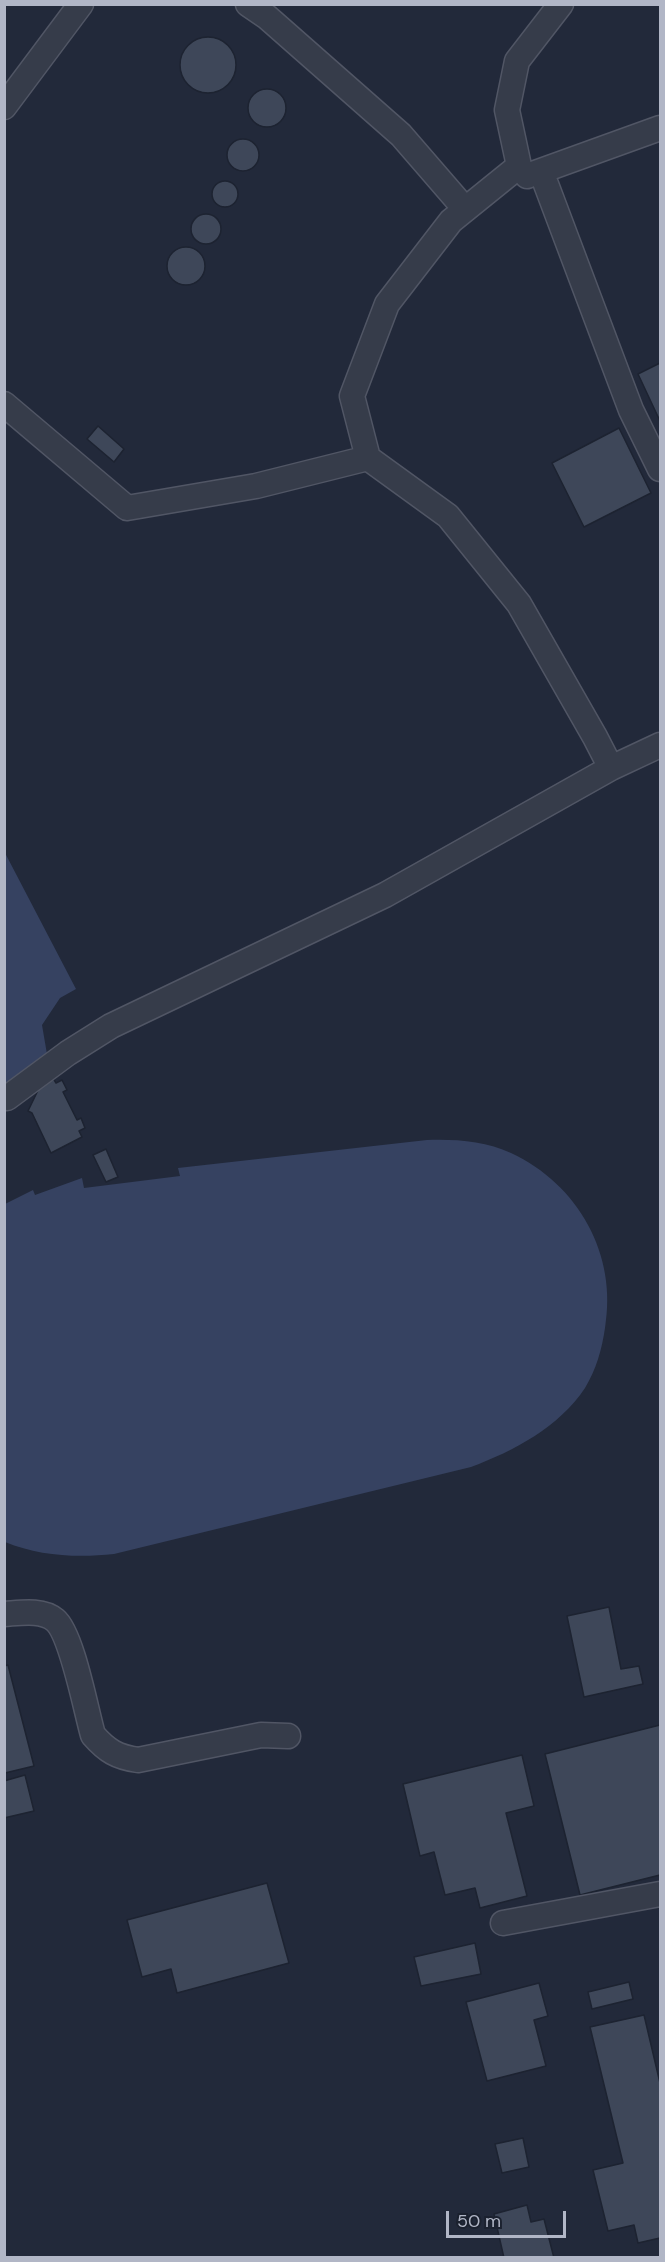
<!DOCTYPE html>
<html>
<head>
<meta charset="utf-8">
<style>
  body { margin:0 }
  #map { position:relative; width:665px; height:2262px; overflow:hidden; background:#22293a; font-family:"DM Sans",sans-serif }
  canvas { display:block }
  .frame { position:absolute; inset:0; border:6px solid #b1b6c6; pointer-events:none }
  .scale { position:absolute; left:446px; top:2211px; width:120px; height:27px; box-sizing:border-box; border:3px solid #b1b6c6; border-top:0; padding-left:8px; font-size:18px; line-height:21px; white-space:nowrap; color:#b1b6c6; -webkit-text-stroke:4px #1b212f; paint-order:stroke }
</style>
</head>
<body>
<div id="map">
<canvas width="665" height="2262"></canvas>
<div class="frame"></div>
<div class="scale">50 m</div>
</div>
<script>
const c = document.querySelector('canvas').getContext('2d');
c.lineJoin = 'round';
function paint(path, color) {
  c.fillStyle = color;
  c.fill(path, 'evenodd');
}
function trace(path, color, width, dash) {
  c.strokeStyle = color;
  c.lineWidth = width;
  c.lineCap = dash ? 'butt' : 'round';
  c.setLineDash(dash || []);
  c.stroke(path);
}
paint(new Path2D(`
  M4,851l72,138 -16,9 -18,27 6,35 -44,31z
  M427,1140c28,-1 58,1 84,13 67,31 107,102 94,175 -3,21 -9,42 -20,60 -26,39 -71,63 -114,79l-357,87c-37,4 -75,2 -109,-12v-338l28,-14 2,5 47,-17 2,10 96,-12 -2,-8z`), '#364261');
const building = new Path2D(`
  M180 65a28 28 0 1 1 56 0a28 28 0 1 1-56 0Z
  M248 108a19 19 0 1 1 38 0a19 19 0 1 1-38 0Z
  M227 155a16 16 0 1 1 32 0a16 16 0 1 1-32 0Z
  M212 194a13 13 0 1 1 26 0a13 13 0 1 1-26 0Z
  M191 229a15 15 0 1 1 30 0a15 15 0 1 1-30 0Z
  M167 266a19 19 0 1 1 38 0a19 19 0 1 1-38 0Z
  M660,363v58l-22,-47z
  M98,426l26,23 -10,13 -27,-23z
  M619,428l32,65 -67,34 -32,-64z
  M53,1078l3,5 6,-3 5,10 -4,2 14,28 4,-2 4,10 -6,3 3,6 -31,16 -19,-40 -4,-2 13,-27z
  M106,1149l12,28 -12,5 -13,-27z
  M609,1607l12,62 18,-3 4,18 -59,13 -17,-81z
  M8,1665l26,101 -29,7 -1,-107z
  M660,1725v150l-80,20 -35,-141z
  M522,1755l12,51 -28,7 21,83 -47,12 -5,-20 -30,7 -11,-43 -14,4 -17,-72z
  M25,1775l9,36 -30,7v-37z
  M267,1883l22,80 -112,30 -6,-24 -29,8 -15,-57z
  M475,1943l6,31 -60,12 -7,-29z
  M629,1982l4,17 -41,10 -4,-17z
  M539,1983l9,33 -14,4 12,46 -59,15 -21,-79z
  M644,2015l16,68v155l-22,5 -4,-18 -26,6 -15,-61 30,-7 -33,-136z
  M523,2138l6,29 -27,6 -7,-29z
  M527,2205l4,17 13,-3 10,39h-50l-10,-44z`);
paint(building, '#3e4759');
trace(building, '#1d2331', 1.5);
const minor = new Path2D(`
  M248,4l19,13 134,118 64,74
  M4,107l77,-103
  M541,171l90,239 29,59
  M527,176l133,-48
  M4,404l123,104 129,-22 112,-28
  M611,768l49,-23
  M7,1098l61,-45 43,-27 274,-131 226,-127 -16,-31 -76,-133 -71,-88 -80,-58 -16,-62 35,-92 64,-83 68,-55 -12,-56 10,-49 44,-57
  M4,1614c16,-1 38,-5 51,6 17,14 31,91 38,115 14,16 24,22 45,25l123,-25 27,1
  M503,1923l157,-29`);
trace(minor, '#515665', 27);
trace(minor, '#363c4a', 24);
</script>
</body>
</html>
